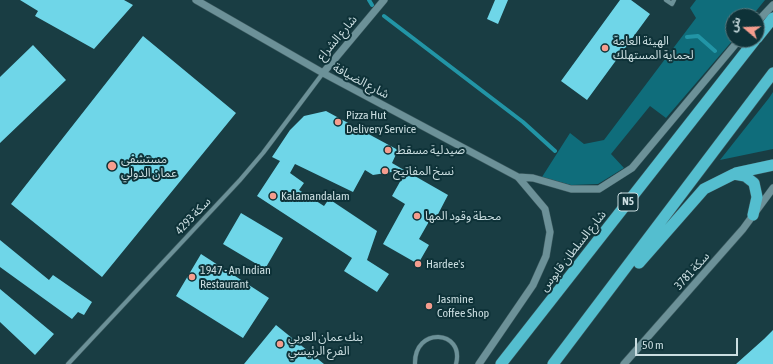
<!DOCTYPE html>
<html>
<head>
<meta charset="utf-8">
<style>
  body { margin:0 }
  #map { position:relative; width:773px; height:364px; overflow:hidden; background:#193d43; font-family:"Asap Condensed","Noto Sans Arabic",sans-serif }
  canvas { display:block }
  .north { position:absolute; left:725px; top:8px; width:40px; height:40px; box-sizing:border-box; background:#0e3238; border:1px solid #5a777c; border-radius:50%; rotate:289deg; font-size:11px; font-weight:700; line-height:16px; text-align:center; color:#cbdee1 }
  .north::after { content:''; display:block; margin:auto; width:14px; height:18px; background:#f59d8e; clip-path:polygon(50% 0,100% 100%,50% 72%,0 100%) }
  .scale { position:absolute; left:635px; top:338px; width:103px; height:18px; box-sizing:border-box; border:2px solid #cbdee1; border-top:0; padding-left:5px; font-size:12px; line-height:14px; white-space:nowrap; color:#cbdee1; -webkit-text-stroke:3px #0e3238; paint-order:stroke }
</style>
</head>
<body>
<div id="map">
<canvas width="773" height="364"></canvas>
<div class="north">ش</div>
<div class="scale">50 m</div>
</div>
<script>
const c = document.querySelector('canvas').getContext('2d');
c.lineJoin = 'round';
function paint(path, color) {
  c.fillStyle = color;
  c.fill(path, 'evenodd');
}
function trace(path, color, width, dash) {
  c.strokeStyle = color;
  c.lineWidth = width;
  c.lineCap = dash ? 'butt' : 'round';
  c.setLineDash(dash || []);
  c.stroke(path);
}
function label(font, color, halo, rows, align = 'center') {
  c.font = font + ' "Asap Condensed","Noto Sans Arabic",sans-serif';
  c.lineWidth = 4;
  c.setLineDash([]);
  c.textBaseline = 'middle';
  c.strokeStyle = halo;
  c.fillStyle = color;
  for (const [text, x, y, turn = 0] of rows) {
    c.save();
    c.translate(x, y);
    c.rotate((+turn || 0) * Math.PI / 180);
    c.textAlign = isNaN(turn) ? turn : align;
    if (halo) c.strokeText(text, 0, 0);
    c.fillText(text, 0, 0);
    c.restore();
  }
}
paint(new Path2D(`
  M696,0h69l-13,16h-19v24l-67,78 -16,-12 -39,48 13,14 -26,16 -27,1 -29,-8 28,-44 14,11 20,-4 92,-122 -6,-10z
  M773,92v57l-53,11 49,-62z`), '#0f6d7b');
trace(new Path2D(`
  M369,0l3,5
  M384,16l139,106 32,29
  M687,37l11,-1 17,15`), '#2295a6', 4);
paint(new Path2D(`
  M20,0h104l9,5 -39,44 -59,-33 3,-5z
  M495,0h13l-10,24 -11,-5z
  M620,0h11l19,14 -63,86 -26,-19z
  M143,36l93,77 -134,164 -91,-73z
  M33,45l33,35 -66,63v-66z
  M326,111l72,39 -6,13 12,7 -31,5 -8,-5 -12,22 -58,-28 -5,9 14,10 -5,7 25,16 5,-7 48,32 -10,29 22,14 -12,18 -33,-21 8,-13 -95,-62 23,-35 -8,-4 18,-27 14,-14z
  M406,171l42,24 -13,25 -4,-2 -12,21 10,6 -11,19 -35,-20 22,-40 -13,-8z
  M241,213l42,25 -18,31 -42,-25z
  M0,240l49,40 4,-5 39,27 -8,13 -6,-3 -6,7 -72,-52z
  M201,254l68,44 -26,40 -67,-42z
  M0,289l54,45 -19,21 -35,-33z
  M276,325l48,39h-80z
  M773,330v34h-37l28,-25z`), '#6fd6e8');
const minor = new Path2D(`
  M666,0l6,4 2,-4
  M68,364l172,-184 23,-27 60,-80
  M415,364c-1,-38 50,-34 41,0`);
const tertiary = new Path2D(`
  M196,0l127,73 195,104 27,32 5,23 -4,24 -13,29 -54,79
  M757,22l16,-17
  M323,73l61,-73
  M518,177l15,1 38,11h28l33,-21 107,-128
  M624,364l119,-135 30,-41`);
const trunk = new Path2D(`
  M757,38l16,-20
  M736,173l37,-8
  M639,263l65,-74 30,-15 11,2 9,7 3,14 -4,18
  M501,364l254,-324
  M553,364l220,-291`);
trace(minor, '#3d5b60', 5);
trace(tertiary, '#3d5b60', 8);
trace(trunk, '#3d5b60', 12);
trace(minor, '#6c9198', 4);
trace(tertiary, '#6c9198', 7);
trace(trunk, '#54becf', 11);
for (const [x, y, r, color] of [
  [605,48,4,"#f59d8e"],
  [338,122,4,"#f59d8e"],
  [388,150,4,"#f59d8e"],
  [112,166,5,"#f59d8e"],
  [385,171,4,"#f59d8e"],
  [273,196,4,"#f59d8e"],
  [417,216,4,"#f59d8e"],
  [418,264,4,"#f59d8e"],
  [192,277,4,"#f59d8e"],
  [429,306,4,"#f59d8e"],
  [280,344,4,"#f59d8e"]
]) {
  const dot = new Path2D();
  dot.arc(x, y, r, 0, 2 * Math.PI);
  c.fillStyle = color;
  c.fill(dot);
  trace(dot, '#0e3238', 1.5);
}
for (const [x, y, w] of [
  [628,202,20]
]) {
  const box = new Path2D();
  box.roundRect(x - w / 2, y - 9, w, 18, 3);
  c.fillStyle = '#0e3238';
  c.fill(box);
  trace(box, '#cbdee1', 1);
}
label('bold 11px', '#cbdee1', null, [
  ["N5",628,202]
]);
label('12px', '#cbdee1', '#0e3238', [
  ["شارع الشراع",337,38,-50],
  ["شارع الضيافة",361,81,28],
  ["سكة 4293",193,216,-47],
  ["شارع السلطان قابوس",573,251,-52],
  ["سكة 3781",692,271,-48]
]);
label('12px', '#cbdee1', '#0e3238', [
  ["الهيئة العامة",613,41],
  ["لحماية المستهلك",613,55],
  ["Pizza Hut",346,115],
  ["Delivery Service",346,129],
  ["صيدلية مسقط",396,150],
  ["مستشفى",121,159],
  ["عمان الدولي",121,173],
  ["نسخ المفاتيح",393,171],
  ["Kalamandalam",281,196],
  ["محطة وقود المها",425,216],
  ["Hardee's",426,264],
  ["1947 - An Indian",200,270],
  ["Restaurant",200,284],
  ["Jasmine",437,299],
  ["Coffee Shop",437,313],
  ["بنك عمان العربي",288,337],
  ["الفرع الرئيسي",288,351]
], 'left');
</script>
</body>
</html>
